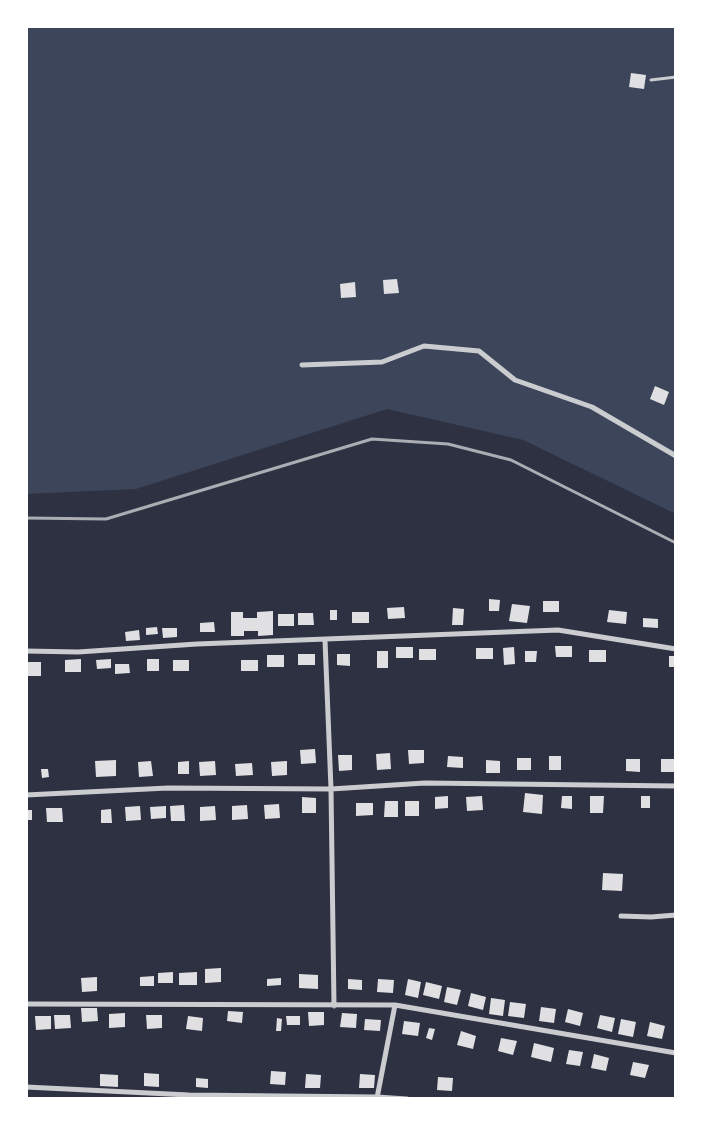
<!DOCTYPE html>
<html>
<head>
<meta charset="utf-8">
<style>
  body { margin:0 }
  #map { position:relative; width:702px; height:1125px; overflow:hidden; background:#2d3142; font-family:"IBM Plex Sans",sans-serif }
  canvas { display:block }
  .frame { position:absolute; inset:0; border:28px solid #fff; pointer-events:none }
</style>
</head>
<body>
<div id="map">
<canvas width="702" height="1125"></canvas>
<div class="frame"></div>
</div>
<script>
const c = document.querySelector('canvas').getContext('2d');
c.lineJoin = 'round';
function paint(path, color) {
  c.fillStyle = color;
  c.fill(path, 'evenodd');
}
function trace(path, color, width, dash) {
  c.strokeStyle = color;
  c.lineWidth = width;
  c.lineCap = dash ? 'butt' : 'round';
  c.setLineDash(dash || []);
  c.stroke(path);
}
paint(new Path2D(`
  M26,26h650v488l-153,-74 -136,-31 -251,80 -110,5z`), '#3c4559');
paint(new Path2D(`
  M631,73l15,2 -2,14 -15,-2z
  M397,279l2,14 -15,1 -1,-14z
  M355,282l1,15 -15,1 -1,-14z
  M655,386l14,6 -5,13 -14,-6z
  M489,599l11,1 -1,11h-10z
  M543,601h16v11h-16z
  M512,604l18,2 -3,17 -18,-2z
  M404,607l1,11 -17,1 -1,-11z
  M453,608l11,1 -1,16h-11z
  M330,610h7v10h-7z
  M609,610l18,2 -1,12 -19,-2z
  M273,611v24l-15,1v-5h-14v5h-13v-24h12v6h14v-6z
  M352,612h17v11h-17z
  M298,613h15l1,12h-16z
  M278,614h16v12h-16z
  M643,618l15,1v9l-15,-1z
  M214,622l1,10h-15v-9z
  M157,627l1,7 -12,1v-7z
  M162,628h15v9l-14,1z
  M139,630l1,10 -14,1 -1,-9z
  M555,646h17v11h-16z
  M396,647h17v11h-17z
  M514,647l1,17 -11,1 -1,-17z
  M476,648h17v11h-17z
  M419,649h17v11h-17z
  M589,650h17v12h-17z
  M377,651h11v17h-11z
  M525,651h12l-1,11h-11z
  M298,654h17v11h-17z
  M337,654h13v12l-13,-1z
  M267,655h17v12h-17z
  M669,656h7v11h-7z
  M81,659v13h-16v-12z
  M111,659v9l-14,1 -1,-9z
  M147,659h12v12h-12z
  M173,660h16v11h-16z
  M241,660h17v11h-17z
  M26,662h15v14h-15z
  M115,664h14l1,9 -15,1z
  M315,749l1,14 -15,1 -1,-14z
  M408,750h16v13l-15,1z
  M390,753l1,16 -14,1 -1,-16z
  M338,755h14v15l-13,1z
  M448,756l15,1v11l-16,-1z
  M549,756h12v14h-12z
  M517,758h14v12h-14z
  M626,759h14v13l-14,-1z
  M661,759h14v13h-14z
  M116,760v16l-20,1 -1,-16z
  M486,760l14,1v12h-14z
  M151,761l2,15 -14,1 -1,-15z
  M189,761v13h-11v-12z
  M215,761l1,14 -16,1 -1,-14z
  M287,761v14l-15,1 -1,-14z
  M252,763l1,12 -17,1 -1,-12z
  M41,769h7l1,8 -7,1z
  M525,793l18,2 -1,19 -19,-2z
  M448,796v12l-13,1v-12z
  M482,796l1,14 -16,1 -1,-14z
  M562,796h10v13l-11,-1z
  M590,796h14l-1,17h-13z
  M641,796h9v12h-9z
  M302,797l14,1v15h-14z
  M385,801h13v16h-14z
  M405,801h14v15h-14z
  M356,803h17v12l-17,1z
  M279,804l1,14 -15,1 -1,-14z
  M184,805l1,16h-14l-1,-15z
  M247,805l1,14 -16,1v-14z
  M140,806l1,14 -15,1 -1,-14z
  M166,806v12l-15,1 -1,-12z
  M215,806l1,14 -16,1v-14z
  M46,808h16l1,14h-16z
  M111,809l1,14h-11v-13z
  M26,810h6v10h-6z
  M603,873l20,1 -1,17 -20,-1z
  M221,968v14l-16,1v-14z
  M173,972v11h-15v-10z
  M197,972v13h-18v-12z
  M299,974l19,1v14l-19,-1z
  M154,976v10h-14v-9z
  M97,977v14l-15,1 -1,-14z
  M281,978v7l-14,1v-7z
  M348,979l14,1v10l-14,-1z
  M378,979l16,1 -1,13 -16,-1z
  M408,979l13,3 -3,16 -13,-3z
  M426,982l16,4 -3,13 -16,-4z
  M447,987l14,3 -4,15 -13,-3z
  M471,993l15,4 -3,13 -15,-4z
  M491,998l14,2 -2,16 -14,-2z
  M510,1002l16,2 -2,14 -16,-2z
  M541,1007l15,2 -2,14 -15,-2z
  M81,1008h16l1,13 -16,1z
  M568,1009l15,4 -3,13 -15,-4z
  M228,1011l15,1 -1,11 -15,-2z
  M308,1012h16v13l-15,1z
  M125,1013v14l-16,1v-14z
  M342,1013l15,1 -1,14 -16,-1z
  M54,1015h16l1,13 -16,1z
  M146,1015h16v13l-15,1z
  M600,1015l15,3 -3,14 -15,-4z
  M35,1016h16v13l-15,1z
  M188,1016l15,2 -1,13 -16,-2z
  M286,1016h14v9h-13z
  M277,1018l5,1 -1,12h-5z
  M365,1019l16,1 -1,11 -16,-1z
  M621,1019l15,3 -3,15 -15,-3z
  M404,1021l16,2 -2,13 -16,-2z
  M650,1022l15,4 -3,13 -15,-3z
  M429,1028l6,1 -3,11 -6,-2z
  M461,1031l15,5 -3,13 -16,-4z
  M501,1038l16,3 -4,14 -15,-4z
  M534,1043l20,5 -3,14 -20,-5z
  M569,1050l14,2 -3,14 -14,-2z
  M594,1054l15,4 -3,13 -15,-3z
  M633,1062l16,3 -4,13 -15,-3z
  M271,1071l15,1 -1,13 -15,-1z
  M144,1073l15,1v13l-15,-1z
  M100,1074l18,1v12l-18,-1z
  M306,1074l15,1 -1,13h-15z
  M360,1074l15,1 -1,13h-15z
  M438,1077l15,1 -1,13 -15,-1z
  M196,1078l12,1v9l-12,-1z`), '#e0e0e3');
trace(new Path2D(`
  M651,80l25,-3`), '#caccd0', 3);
trace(new Path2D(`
  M302,365l80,-3 42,-16 55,5 36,29 77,27 84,49
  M325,640l6,149 3,217
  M26,651l52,1 119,-8 361,-14 118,19
  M26,795l142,-7 163,1 94,-6 251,3
  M621,916l30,1 25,-2
  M26,1004l369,1 281,48
  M26,1087l163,8 188,2 30,2
  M377,1098l18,-93`), '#caccd0', 5);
trace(new Path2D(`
  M26,518l80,1 266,-80 76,5 63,16 165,83`), '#abadb3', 3);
</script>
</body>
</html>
